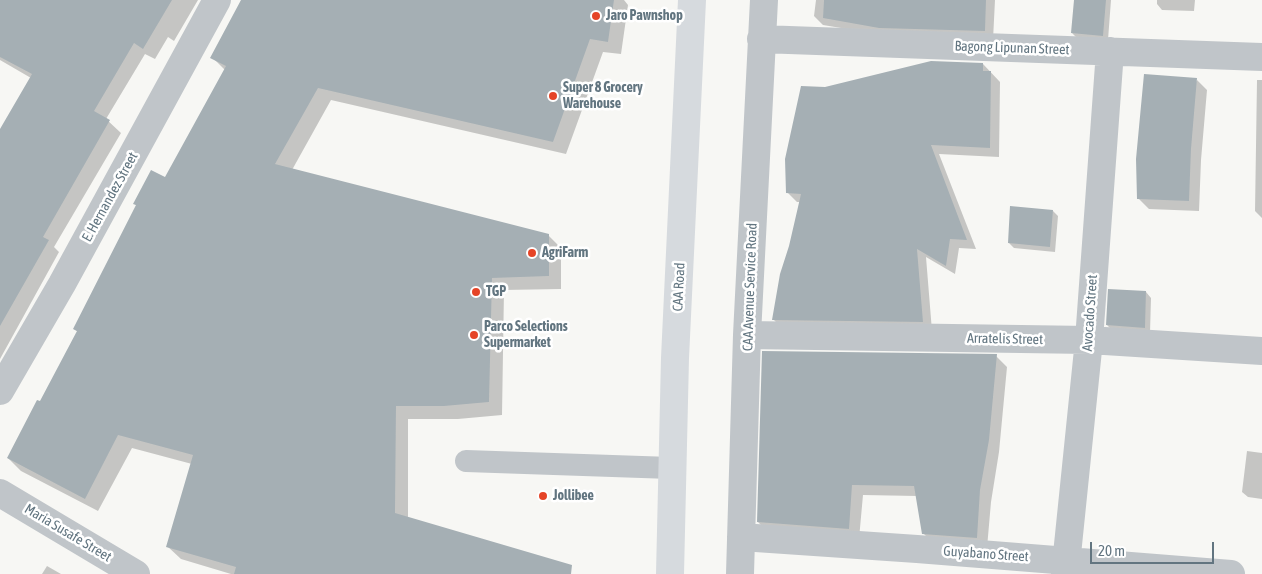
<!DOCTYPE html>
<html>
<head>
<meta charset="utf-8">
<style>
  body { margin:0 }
  #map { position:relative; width:1262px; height:574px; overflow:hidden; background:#f7f7f4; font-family:"Asap Condensed",sans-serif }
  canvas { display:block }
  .scale { position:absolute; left:1090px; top:542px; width:124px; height:22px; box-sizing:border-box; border:2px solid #627580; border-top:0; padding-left:6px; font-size:15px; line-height:18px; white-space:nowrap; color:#627580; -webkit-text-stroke:4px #fff; paint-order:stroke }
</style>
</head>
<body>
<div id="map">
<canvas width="1262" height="574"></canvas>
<div class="scale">20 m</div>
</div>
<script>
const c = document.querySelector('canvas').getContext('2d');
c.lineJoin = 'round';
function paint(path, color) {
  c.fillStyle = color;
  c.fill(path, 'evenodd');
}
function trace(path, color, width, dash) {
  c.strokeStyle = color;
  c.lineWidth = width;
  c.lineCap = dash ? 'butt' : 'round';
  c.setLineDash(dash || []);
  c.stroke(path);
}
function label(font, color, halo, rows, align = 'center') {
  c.font = font + ' "Asap Condensed",sans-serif';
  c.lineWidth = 5;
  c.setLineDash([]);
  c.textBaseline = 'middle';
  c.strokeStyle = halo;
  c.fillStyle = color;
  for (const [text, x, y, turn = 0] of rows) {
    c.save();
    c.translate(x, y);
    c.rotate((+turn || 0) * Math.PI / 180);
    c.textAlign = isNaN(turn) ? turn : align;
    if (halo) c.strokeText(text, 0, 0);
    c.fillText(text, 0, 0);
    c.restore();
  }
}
paint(new Path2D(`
  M0,0h198l-24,41 -6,-4 -13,22 -10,-5 -39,65 15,14 -67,114 5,5 -59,107v-227l31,-54 -31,-18z
  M261,0h363l4,5 -7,49 -18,-2 -37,102 -235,-54 -39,70 256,65 13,13v41l-57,1 -2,125 -44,4h-50v99l143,56h-320l-50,-15 -14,-13 25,-82 -60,-16 -34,63 -77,-40 -13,-13 32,-56 38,-70 -4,-3 63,-123 -2,-2 30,-25 60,-109 -13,-13z
  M816,0h179l-2,40 -104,-4 -66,-11 -9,-9z
  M1075,0h36l-3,40 -31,-2 -5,-5z
  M1157,0h38l-1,11 -32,-1 -5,-6z
  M983,64l17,18 -1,75 -60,-3 37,95 -17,-1 -4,26 -29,-17 6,74 -149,-2 -10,-10 28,-117h-4l-10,-10 38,-103z
  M1197,80l10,10 -6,70 -2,51 -50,-2 -11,-11z
  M1257,80h5v138l-7,-7z
  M1053,211l5,5 -3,36 -41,-4 -5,-5z
  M1146,292l5,6 -1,35 -38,-3 -5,-5z
  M996,356l11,11 -8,85 -8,50 -4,46 -53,-4 -11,-11 -6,-37 -54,-1 -4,44 -90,-6 -11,-11z
  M1247,451l15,2v46l-14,-2 -6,-5z
  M47,566l14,8h-19z`), '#0003');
paint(new Path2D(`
  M0,0h172l-29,49 -9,-6 -40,68 16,9 -67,117 6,3 -49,86v-197l32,-55 -32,-17z
  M241,0h373l-6,42 -18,-3 -37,103 -235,-54 -43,76 274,70v42l-57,2 -3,124 -45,4h-48l-1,107 177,52 -1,9h-337l2,-7 -70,-20 27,-92 -75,-20 -33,64 -78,-41 30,-58 3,1 37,-70 -4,-2 63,-124 -3,-1 18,-34 14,7 61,-111 -16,-8z
  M824,0h162l-1,31 -106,-3 -56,-10z
  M1074,0h32l-3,36 -32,-3z
  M931,61l52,2v8h8l-1,77 -59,-3 36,95 -17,-1 -4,27 -29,-17 6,73 -151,-2 8,-46 9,-28 12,-52 -15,-1 -1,-34 16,-73 24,1z
  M1144,74l53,4 -6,71 -2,52 -52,-2 -1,-40z
  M1010,206l43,4 -3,37 -42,-4z
  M1108,289l38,2 -1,37 -39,-3z
  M762,351l235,3 -8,86 -9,50 -3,48 -55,-4 -8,-48 -62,-1 -3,44 -92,-7z`), '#a5afb4');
trace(new Path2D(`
  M466,461l205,7`), '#c0c5c9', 22);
trace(new Path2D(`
  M761,39l501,18
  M747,335l342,5 173,11
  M0,391l62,-107 155,-284
  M0,493l136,81
  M741,537l176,12 314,25
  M740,574l7,-239 17,-335
  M1065,574l24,-234 21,-289`), '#c0c5c9', 28);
trace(new Path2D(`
  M670,574l5,-216 17,-358`), '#d6dade', 28);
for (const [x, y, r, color] of [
  [596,16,5,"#e54427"],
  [553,96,5,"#e54427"],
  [532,253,5,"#e54427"],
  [476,292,5,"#e54427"],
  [474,335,5,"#e54427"],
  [543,496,5,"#e54427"]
]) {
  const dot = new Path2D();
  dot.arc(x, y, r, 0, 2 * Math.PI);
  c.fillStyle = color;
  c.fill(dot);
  trace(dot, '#fff', 2);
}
label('bold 14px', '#627580', '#fff', [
  ["Jaro Pawnshop",606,16],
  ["Super 8 Grocery",563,88],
  ["Warehouse",563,104],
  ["AgriFarm",542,253],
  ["TGP",486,292],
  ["Parco Selections",484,327],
  ["Supermarket",484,343],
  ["Jollibee",553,496]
], 'left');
label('14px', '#627580', '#fff', [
  ["Bagong Lipunan Street",1012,48,2],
  ["E. Hernandez Street",110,197,-61],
  ["CAA Road",679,287,-87],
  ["CAA Avenue Service Road",750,287,-88],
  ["Avocado Street",1090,313,-86],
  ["Arratelis Street",1005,339,1],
  ["Maria Susafe Street",68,533,31],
  ["Guyabano Street",986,554,4]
]);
</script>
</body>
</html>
